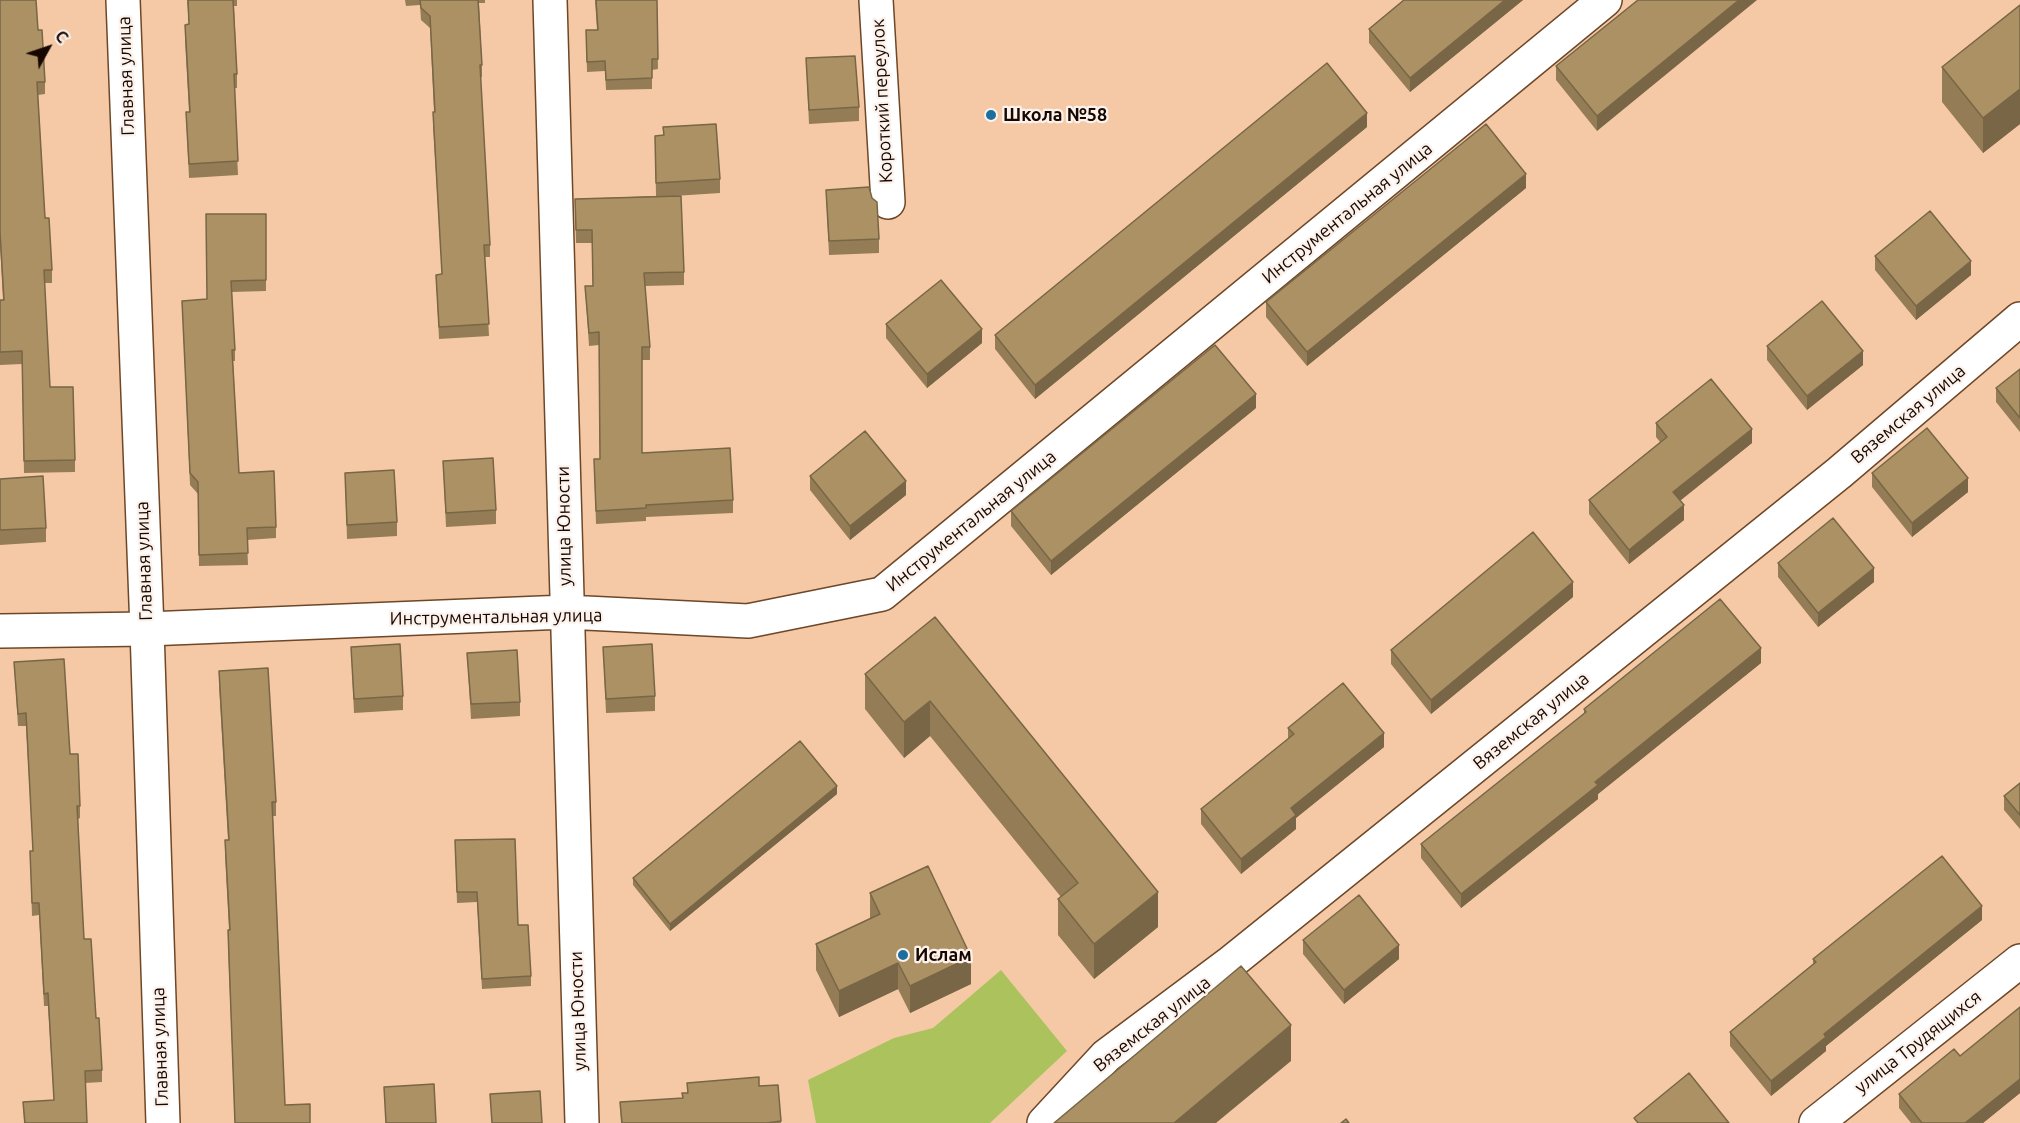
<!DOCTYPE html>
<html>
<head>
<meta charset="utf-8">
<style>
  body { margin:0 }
  #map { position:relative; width:2020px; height:1123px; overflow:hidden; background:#f6c9a6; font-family:Ubuntu,sans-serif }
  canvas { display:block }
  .north { position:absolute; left:18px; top:18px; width:60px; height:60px; -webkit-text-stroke:4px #fcf2eb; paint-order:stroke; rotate:50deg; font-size:16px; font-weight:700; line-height:24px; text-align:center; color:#160700 }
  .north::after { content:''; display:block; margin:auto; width:21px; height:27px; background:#160700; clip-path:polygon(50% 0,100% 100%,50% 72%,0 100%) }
</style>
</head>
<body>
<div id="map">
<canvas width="2020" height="1123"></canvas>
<div class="north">С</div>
</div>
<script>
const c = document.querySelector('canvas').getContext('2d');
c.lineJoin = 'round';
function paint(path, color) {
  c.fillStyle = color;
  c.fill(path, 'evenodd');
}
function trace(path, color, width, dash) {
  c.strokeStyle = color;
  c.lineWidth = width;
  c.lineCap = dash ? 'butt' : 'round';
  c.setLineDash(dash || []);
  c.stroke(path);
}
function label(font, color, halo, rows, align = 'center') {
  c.font = font + ' Ubuntu,sans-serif';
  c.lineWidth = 4.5;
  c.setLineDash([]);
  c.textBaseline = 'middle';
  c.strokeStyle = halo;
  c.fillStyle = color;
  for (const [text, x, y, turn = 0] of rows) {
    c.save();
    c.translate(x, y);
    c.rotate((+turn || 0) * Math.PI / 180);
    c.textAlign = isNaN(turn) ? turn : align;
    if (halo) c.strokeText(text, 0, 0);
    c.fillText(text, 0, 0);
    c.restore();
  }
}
paint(new Path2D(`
  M1001,970l66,81 -77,72h-174l-8,-43 86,-42 39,-10z`), '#acc25c');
const minor = new Path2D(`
  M550,0l32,1123
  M876,0l12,202
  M0,631l147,-2 419,-17 182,9 134,-27 723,-594
  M1044,1123l62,-67 123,-92 610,-491 181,-154
  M1816,1123l204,-162`);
const tertiary = new Path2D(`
  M123,0l24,629 16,494`);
trace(minor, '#6d4727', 36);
trace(tertiary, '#6d4727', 36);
trace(minor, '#fff', 33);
trace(tertiary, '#fff', 33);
paint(new Path2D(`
  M0,0l38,30 7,52v12l-7,1 7,123 7,52v13h-8l6,104 25,73v12l-51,1 -2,-109 -22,1v-65h3l-3,-56z
  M187,0h50v6h-3l3,68v14h-3l4,87 -49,3 -3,-66h3l-4,-73v-14h4z
  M405,0h80v3h-6l3,62v12h-2l10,168v12h-5l4,79 -50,3 -3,-64 6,-1 -9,-150v-12h1l-4,-84 -9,-8 -1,-15 -14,1z
  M595,0h62l1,69 -6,1v19l-46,1 -1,-19 -18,1 -1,-42h11z
  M1404,0h119l-113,92 -41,-49v-14z
  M1638,0l-41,131 -41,-51v-14z
  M2020,5v119l-37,29 -41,-51v-35z
  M806,58l53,49v14l-50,3z
  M663,127l57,52v14l-46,3 10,76v13l-39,1 5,61v13h-8v93l91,47v13l-87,4v4l-50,3 -2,-65h6l-1,-114 -10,1 -4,-60h8l-1,-43h-16l-1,-44 81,-3 -1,-60 8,-1z
  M1367,127l-332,272 -40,-50v-14z
  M1526,188l-219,178 -41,-49v-15z
  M826,190l53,49v14l-50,2z
  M266,214v77l-34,1 3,58v11h-2l6,112 37,54v11l-29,2 1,25 -49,1 -1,-72 -8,-9 -8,-184 25,-2z
  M1875,256l96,19 -55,45 -41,-50z
  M886,324l96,19 -55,45 -41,-50z
  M1767,346l96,19 -56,45 -40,-50z
  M2020,369v63l-24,-30v-14z
  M1256,408l-205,167 -40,-49v-15z
  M1656,423l96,20 -72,58 4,19 -55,44 -40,-50v-14l71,-58 -4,-5z
  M443,461l53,49v14l-50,3z
  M345,473l52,49v14l-50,3z
  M1872,473l96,19 -56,45 -40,-50z
  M810,476l96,19 -56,45 -40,-50z
  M0,479l46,49v14l-46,3z
  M1778,563l96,19 -56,45 -40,-50z
  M1573,597l-142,117 -40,-50v-14z
  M935,617l223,310 -64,52 -36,-44v-36l3,-2 -131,-161 -26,22 -39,-49v-35z
  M351,647l52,49v14l-49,3z
  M603,647l52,49v15l-49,2z
  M467,653l53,49v14l-49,3z
  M14,662l56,92 10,52v12l-2,1 6,120 18,131v12l-17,1 2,40h-63l-1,-21 31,-2 -6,-94h-4l-5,-91 -7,1 -2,-65h3l-7,-125h-8z
  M1761,663l-163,131v5l-137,109 -40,-50v-14l163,-130v-5z
  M219,671l57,131v14h-3l12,289 25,18h-75l-7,-178v-15h1l-4,-76v-14h3l-9,-155z
  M1288,728l96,19 -88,71v11l-55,45 -40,-50v-15l87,-70z
  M2020,783v46l-16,-19v-14z
  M837,794l-167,137 -37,-46v-7z
  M455,840l63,85 13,51v10l-49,3 -5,-87 -20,1z
  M870,893l101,91 -61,29 -12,-24 -59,28 -23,-47v-26l54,-25z
  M1982,920l-156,126v5l-55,45 -41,-50v-14l83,-68v-5z
  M1303,940l96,19 -55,45 -41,-50z
  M2020,1007v86l-37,30h-72l-12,-15v-14l61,-38z
  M687,1083l72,3 19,-1 3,38h-160l-1,-21 63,-4 4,-5z`), '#947d56');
paint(new Path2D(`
  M1505,0h18l-113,92v-14z
  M1739,0h18l-160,131v-15z
  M2020,89v35l-37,29v-35z
  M1367,113v14l-332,272v-14z
  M1526,174v14l-219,178v-14z
  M1971,261v14l-55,45v-14z
  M982,329v14l-55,45v-14z
  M1863,351v14l-56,45v-14z
  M1256,394v14l-205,167v-14z
  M1752,429v14l-79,63v-14z
  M1968,478v14l-56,45v-14z
  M906,481v14l-56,45v-14z
  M1684,505v15l-55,44v-14z
  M1874,568v14l-56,45v-14z
  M1573,582v15l-142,117v-14z
  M1761,648v15l-163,131v5l-137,109v-14l134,-112z
  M930,701v35l-26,22v-36z
  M1384,733v14l-88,71v11l-55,45v-15l50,-51z
  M837,786v8l-167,137v-7z
  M1158,892v35l-64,52v-35z
  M1982,906v14l-156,126v5l-55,45v-15l53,-47z
  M1399,945v14l-55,45v-14z
  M971,957v27l-61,29v-27z
  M898,963v26l-59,28v-26z
  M1291,1025v36l-75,62h-42z
  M2020,1079v14l-37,30h-18z`), '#786646');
const building = new Path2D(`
  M0,0h36l2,30h4l3,52h-8l8,136h4l3,52h-8l6,117h23l2,73 -51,1 -2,-110 -22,1v-52h4l-4,-68z
  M188,0h45l4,74h-3l4,87 -49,3 -3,-52h4l-5,-87 4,-1z
  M420,0h58l4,65h-2l10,180h-6l5,79 -50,3 -3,-52 6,-1 -9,-162h2l-5,-96 -9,-8z
  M596,0h61l1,59h-6v19l-46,2 -1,-19 -18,1 -1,-32h12z
  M1404,0h101l-95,78 -41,-49z
  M1638,0h101l-142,116 -41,-50z
  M2020,5v84l-37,29 -41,-51z
  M855,56l4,51 -50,3 -3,-52z
  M1327,63l40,50 -332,272 -40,-50z
  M716,124l4,55 -64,4 -1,-47 9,-1 -1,-8z
  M1486,124l40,50 -219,178 -41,-50z
  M869,187l3,11 5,4 2,37 -50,2 -3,-51z
  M681,196l3,76 -40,1 6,74h-8v106l88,-5 3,52 -87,5v3l-50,3 -2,-52h6l-1,-127 -10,1 -4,-47h8l-1,-56h-16l-1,-31z
  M1930,211l41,50 -55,45 -41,-50z
  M206,214h60v66l-35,1 4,69h-3l7,123 35,-2 2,56 -29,1 1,25 -49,2 -1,-73 -8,-9 -8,-172 25,-2z
  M941,280l41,49 -55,45 -41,-50z
  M1822,301l41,50 -56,45 -40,-50z
  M1215,345l41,49 -205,167 -40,-50z
  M2020,369v49l-24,-30z
  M1711,379l41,50 -79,63 11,13 -55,45 -40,-50 78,-63 -11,-14z
  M1927,428l41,50 -56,45 -40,-50z
  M865,431l41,50 -56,45 -40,-50z
  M493,458l3,52 -50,3 -3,-52z
  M394,470l3,52 -50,3 -2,-52z
  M43,476l3,52 -46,2v-51z
  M1833,518l41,50 -56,45 -40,-50z
  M1533,532l40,50 -142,118 -40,-50z
  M1720,599l41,49 -166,134 3,3 -137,109 -40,-50 165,-132 -2,-3z
  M935,617l223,275 -64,52 -36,-45 20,-16 -148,-182 -26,21 -39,-48z
  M400,644l3,52 -49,3 -3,-52z
  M652,644l3,52 -49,3 -3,-52z
  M517,650l3,52 -49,2 -4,-51z
  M64,659l6,95h8l2,52h-3l7,133h7l5,79h3l3,52 -17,1 2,52h-62l-2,-21 31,-2 -6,-107 -4,1 -5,-91h-7l-2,-52h3l-7,-138 -8,1 -4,-52z
  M268,668l8,134h-4l13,303 25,-1v19h-75l-7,-193h2l-5,-90h4l-10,-169z
  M1343,683l41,50 -93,75 5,7 -55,44 -40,-50 93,-75 -6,-6z
  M800,741l37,45 -167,138 -37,-46z
  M2020,783v32l-16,-19z
  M515,839l3,86h10l3,51 -49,3 -5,-87h-20l-2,-52z
  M1942,856l40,50 -158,128 2,3 -55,44 -41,-49 86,-70 -3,-3z
  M928,866l43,91 -61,29 -12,-23 -59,28 -23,-47 64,-30 -10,-21z
  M1359,895l40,50 -55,45 -41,-50z
  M1241,966l50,59 -117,98h-120z
  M2020,1007v72l-55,44h-43l-23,-29 55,-45 6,7z
  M1689,1073l40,50h-91l-4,-5z
  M759,1077v9l19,-1 3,36 -14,2h-145l-2,-21 63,-4 -1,-5h6l-1,-10z
  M434,1084l2,39h-50l-2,-36z
  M540,1091l2,32h-50l-2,-29z
  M1346,1119l3,4h-8z`);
paint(building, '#ac9164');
trace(building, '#786646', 1.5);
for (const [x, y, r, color] of [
  [991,115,6,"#1b70a0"],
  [903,955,6,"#1b70a0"]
]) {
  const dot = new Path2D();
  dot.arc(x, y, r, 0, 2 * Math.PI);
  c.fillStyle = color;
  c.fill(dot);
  trace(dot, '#fcf2eb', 2);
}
label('18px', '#160700', '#fcf2eb', [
  ["Главная улица",126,76,-92],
  ["Короткий переулок",882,101,-93],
  ["Инструментальная улица",1347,213,-39],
  ["Вяземская улица",1908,414,-40],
  ["Инструментальная улица",971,521,-39],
  ["улица Юности",564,526,-91],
  ["Главная улица",144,561,-92],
  ["Инструментальная улица",496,617,-1],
  ["Вяземская улица",1531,721,-39],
  ["улица Юности",578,1011,-92],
  ["Вяземская улица",1152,1024,-38],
  ["улица Трудящихся",1918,1042,-38],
  ["Главная улица",160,1047,-92]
]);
label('bold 18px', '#160700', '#fcf2eb', [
  ["Школа №58",1003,115],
  ["Ислам",915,955]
], 'left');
</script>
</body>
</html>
